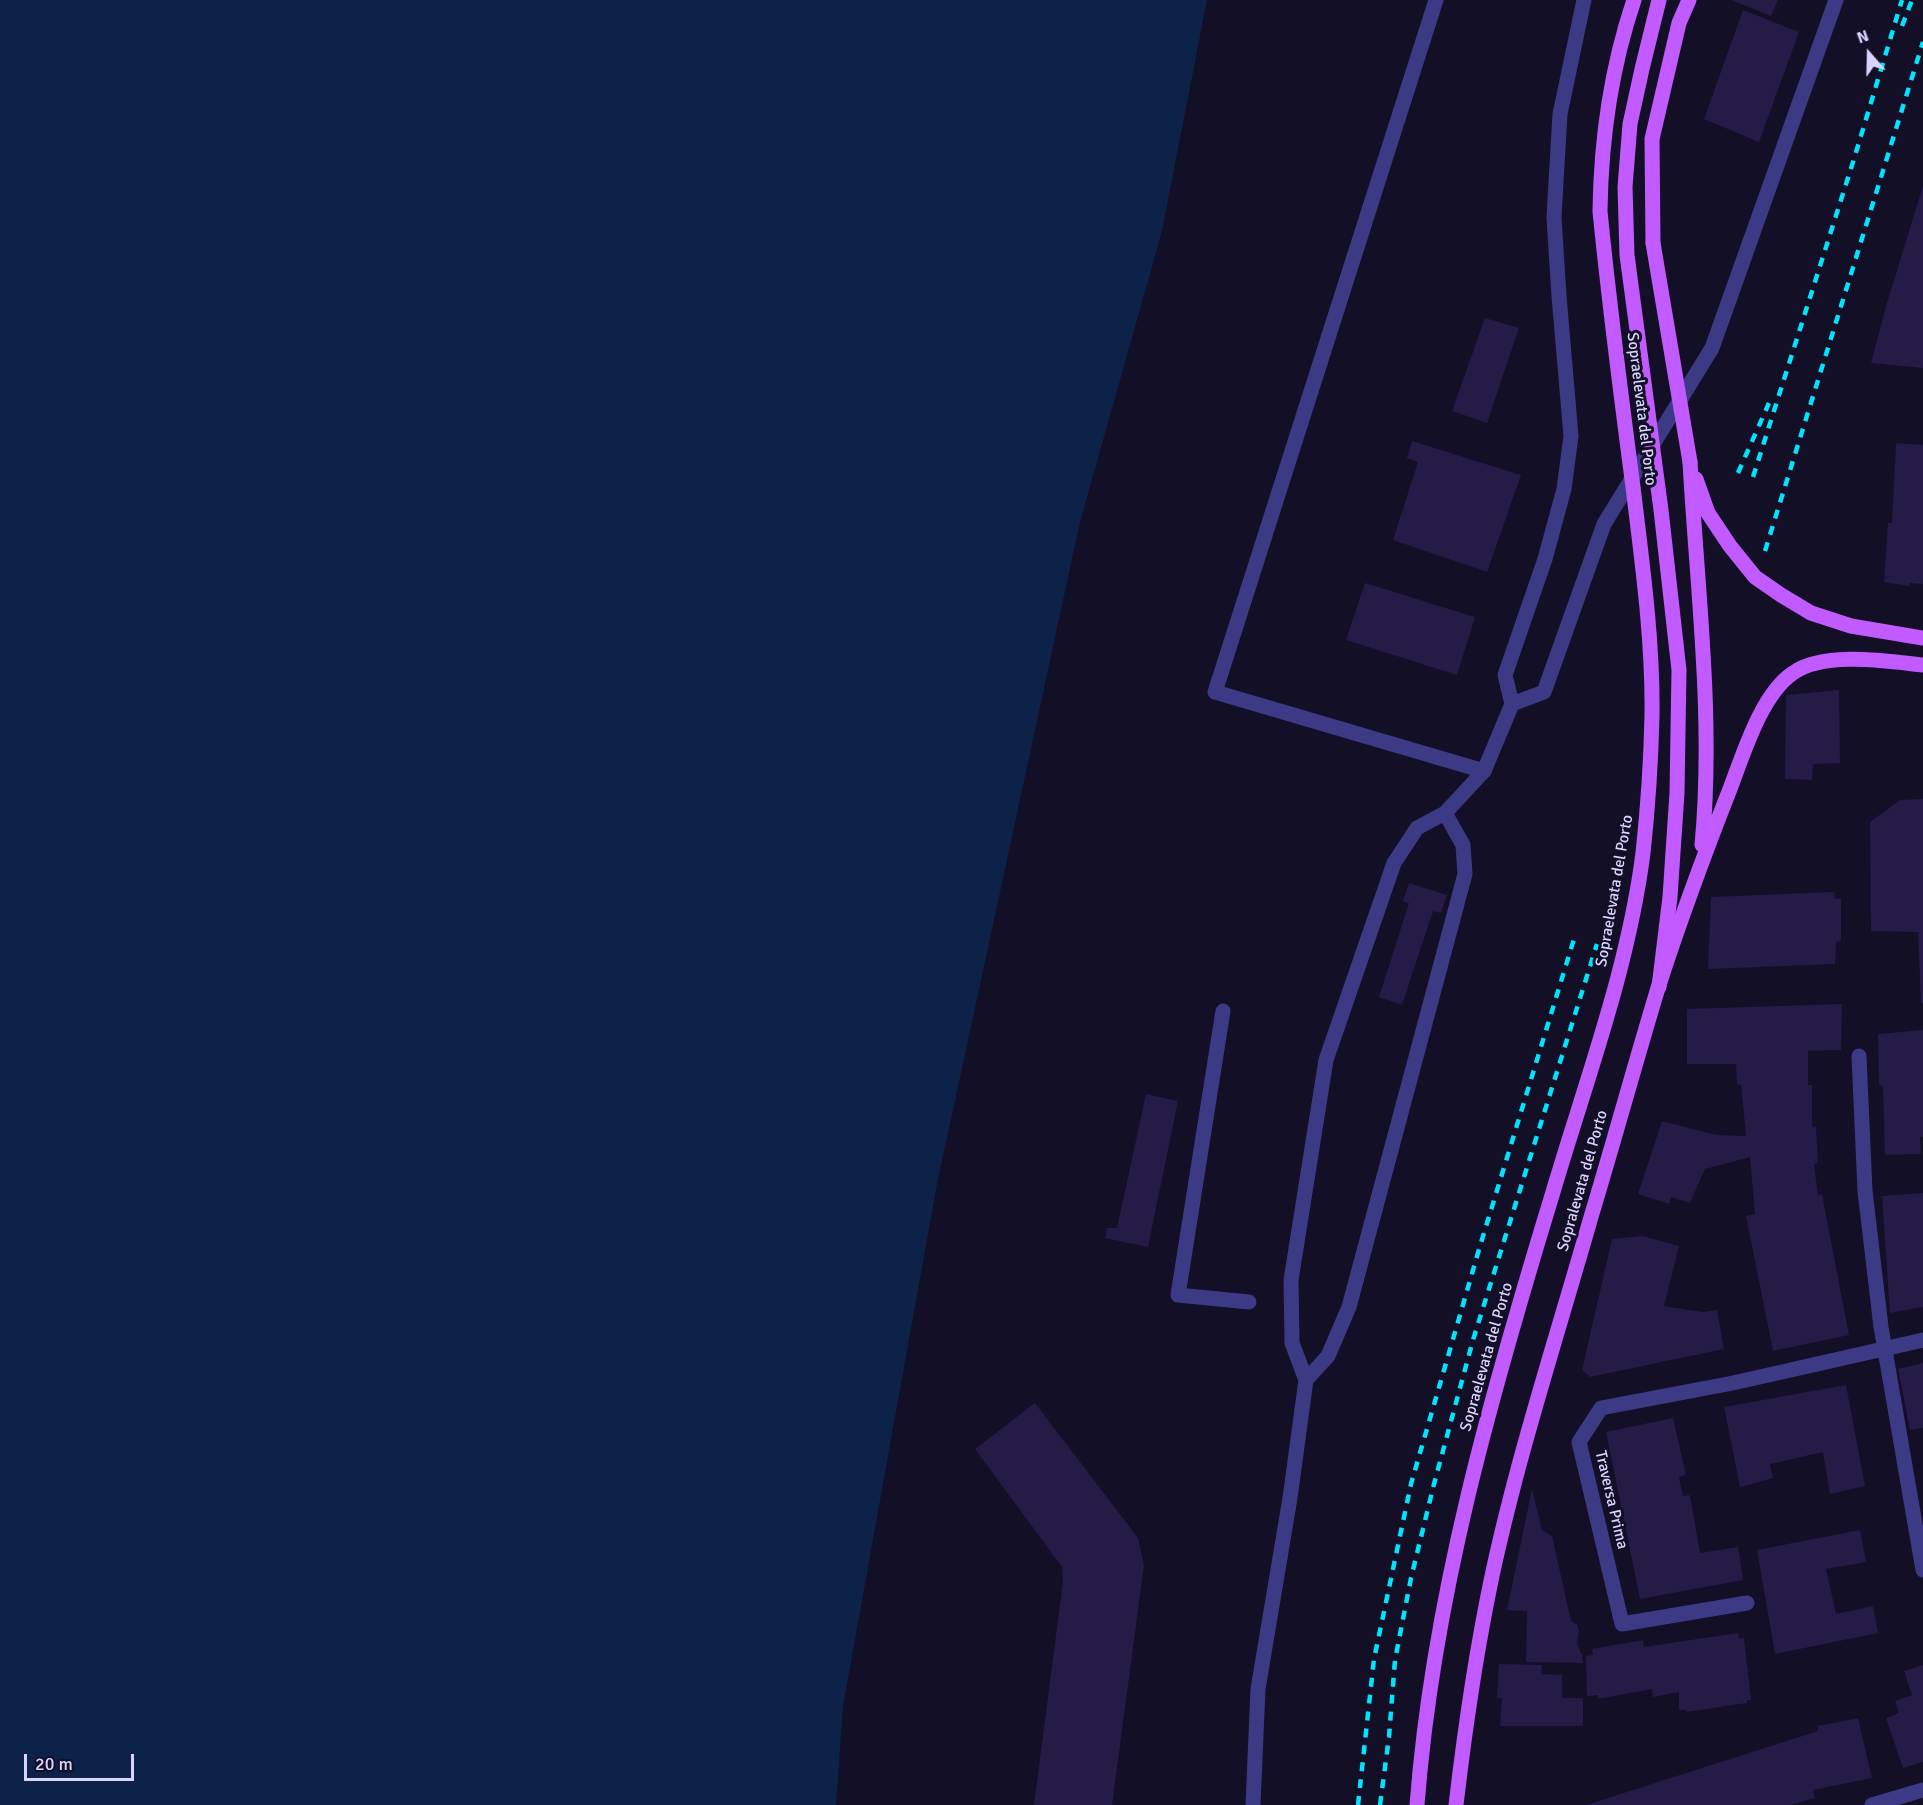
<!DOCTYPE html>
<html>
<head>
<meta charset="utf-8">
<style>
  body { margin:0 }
  #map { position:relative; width:1923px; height:1805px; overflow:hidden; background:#130f26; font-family:Signika,sans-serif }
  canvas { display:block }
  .north { position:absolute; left:1839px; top:24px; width:60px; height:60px; -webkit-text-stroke:4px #130f26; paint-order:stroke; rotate:340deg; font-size:16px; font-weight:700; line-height:24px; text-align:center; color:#d9d4ff }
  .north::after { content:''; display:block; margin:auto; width:21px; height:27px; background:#d9d4ff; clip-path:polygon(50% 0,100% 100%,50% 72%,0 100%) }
  .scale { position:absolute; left:24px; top:1754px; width:110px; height:27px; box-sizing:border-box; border:3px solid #d9d4ff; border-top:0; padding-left:8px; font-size:18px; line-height:21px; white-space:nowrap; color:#d9d4ff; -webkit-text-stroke:4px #130f26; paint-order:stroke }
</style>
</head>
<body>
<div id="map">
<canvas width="1923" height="1805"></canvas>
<div class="north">N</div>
<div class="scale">20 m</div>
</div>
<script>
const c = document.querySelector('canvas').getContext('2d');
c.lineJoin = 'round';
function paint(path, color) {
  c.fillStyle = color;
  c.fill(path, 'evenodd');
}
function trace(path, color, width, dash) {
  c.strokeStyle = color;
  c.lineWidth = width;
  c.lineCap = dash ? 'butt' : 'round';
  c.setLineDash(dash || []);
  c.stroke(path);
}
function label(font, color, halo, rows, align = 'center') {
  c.font = font + ' Signika,sans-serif';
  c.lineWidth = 6;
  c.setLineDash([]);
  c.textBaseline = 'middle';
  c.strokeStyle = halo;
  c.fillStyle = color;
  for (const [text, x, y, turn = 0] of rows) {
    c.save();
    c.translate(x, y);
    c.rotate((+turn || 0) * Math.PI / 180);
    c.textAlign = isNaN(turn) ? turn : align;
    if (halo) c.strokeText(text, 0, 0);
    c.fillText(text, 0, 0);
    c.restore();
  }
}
paint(new Path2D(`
  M0,0h1207l-45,231 -82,291 -143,662 -94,522 -7,99h-836z`), '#0c2248');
paint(new Path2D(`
  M1731,0h47l-7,16z
  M1743,10l56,22 -40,110 -55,-23z
  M1923,186v182l-52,-5 15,-57z
  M1485,318l34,10 -32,95 -35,-12z
  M1412,441l109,34 -34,97 -94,-32 25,-78 -11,-4z
  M1896,443l27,2v139l-13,-1 -1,3 -25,-4 4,-59h4z
  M1365,583l110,34 -18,58 -111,-35z
  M1839,690l1,73 -27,1 -1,16 -27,-1 1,-84z
  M1923,799v204h-2l-3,-71 -47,-1 -1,-109 30,-22z
  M1409,883l38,12 -6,18 -8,-2 -31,94 -23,-8 30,-94 -6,-2z
  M1834,892l1,7 6,-1v43l-5,1 -1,22 -127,5 3,-72z
  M1842,1004l-1,46 -33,1v34h4v42l4,-1 2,37 -4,1 4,31 4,-1 27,141 -76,16 -27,-135 9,-2 -5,-57 -45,12 -15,34 -19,-6 -2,7 -31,-10 24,-73 54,14 30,1 -5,-51 -4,-1 -1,-20h-49v-55z
  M1923,1030v107h-3l1,17 -36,1 -2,-69 -4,-1 -1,-51z
  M1146,1094l32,7 -30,146 -43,-9 2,-10h10z
  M1923,1193v114l-33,6 -8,-117z
  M1643,1236l36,10 -15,60 39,6 14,-2 7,39 -134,28 -8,-7 30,-131z
  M1923,1363v65l-13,2 -12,-61z
  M1846,1385l19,101 -35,8 -7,-42 -53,12 3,14 -33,9 -16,-80z
  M1035,1403l103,135 6,27 -32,240h-78l29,-224 -1,-14 -87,-118z
  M1673,1418l13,57 -7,2 4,19 7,-1 10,58 38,-6 5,33 -103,19 -34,-167z
  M1532,1489l10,41 10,6 19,85 6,4 2,6 -2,12 4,11h1l1,9 -57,-1 1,-51 -20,-1z
  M1860,1530l6,32 -40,7 10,45 37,-8 5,27 -103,21 -18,-104z
  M1738,1633l1,6 5,-1 7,62h-4v3l-61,9v-2h-7v-18l-26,5 -1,-8 -54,10v-4l-11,1 -1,-40 7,-1 -1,-6 51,-9 1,7z
  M1499,1664l43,1 -1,9 21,1v23h21v28h-83l2,-28h-5z
  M1923,1665v97l-20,6 -17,-50 13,-5 -4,-12 17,-6 -8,-24z
  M1858,1718l14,60 -59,12 2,8 -24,7h-205l232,-74v-5z`), '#241b47');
trace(new Path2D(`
  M1436,0l-221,692 269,79
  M1223,1011l-45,284 71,7`), '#3d3a85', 15);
trace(new Path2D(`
  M1512,704l32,-12 60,-168 108,-176 124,-348
  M1859,1056l6,135 16,136 42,243
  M1306,1380l22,-24 21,-49 116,-433 -2,-29 -18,-32
  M1747,1603l-125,21 -43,-182 22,-34 132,-25 190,-43
  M1253,1805l5,-116 32,-191 16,-118 -14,-37 -1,-63 35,-220 68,-197 23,-35 28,-15 39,-42 28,-67 -7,-29 40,-116 19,-70 7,-53 -12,-140 -5,-79 6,-103 24,-114
  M1872,1805l51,-15`), '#3d3a85', 15);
trace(new Path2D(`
  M1653,243l-1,-104 27,-116 10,-23
  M1690,462c7,127 24,256 12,383
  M1696,479l12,34 22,33 25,31 26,18 30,18 40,13 72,12
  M1456,1805c9,-77 20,-153 36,-229 26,-121 65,-240 99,-359 23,-76 44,-153 67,-229 21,-65 45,-130 70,-194 14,-35 32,-99 65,-121 31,-22 93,-12 130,-8`), '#c25bff', 15);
trace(new Path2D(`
  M1902,26l10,-26
  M1738,473l31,-70
  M1753,477l101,-318 48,-159
  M1765,551l158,-509
  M1358,1805l16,-146 37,-175 69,-238 94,-307
  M1380,1805l9,-68 6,-77 16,-82 23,-94 39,-144 124,-396`), '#00e5ff', 4.5, [9, 8]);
trace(new Path2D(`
  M1653,243l37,219
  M1659,987l11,-90 7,-104 2,-123 -18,-160 -34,-255 -2,-68 5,-63 12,-55 17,-69
  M1417,1805c16,-209 75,-413 136,-613 33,-112 75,-222 90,-339 5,-46 8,-92 9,-138 1,-76 -10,-153 -19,-228 -12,-92 -24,-183 -33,-276 1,-71 11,-143 34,-211`), '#c25bff', 15);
label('16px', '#d9d4ff', '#130f26', [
  ["Sopraelevata del Porto",1641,409,83],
  ["Sopraelevata del Porto",1615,891,-80],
  ["Sopralevata del Porto",1583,1181,-74],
  ["Sopraelevata del Porto",1487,1357,-74],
  ["Traversa Prima",1611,1500,77]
]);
</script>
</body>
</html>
